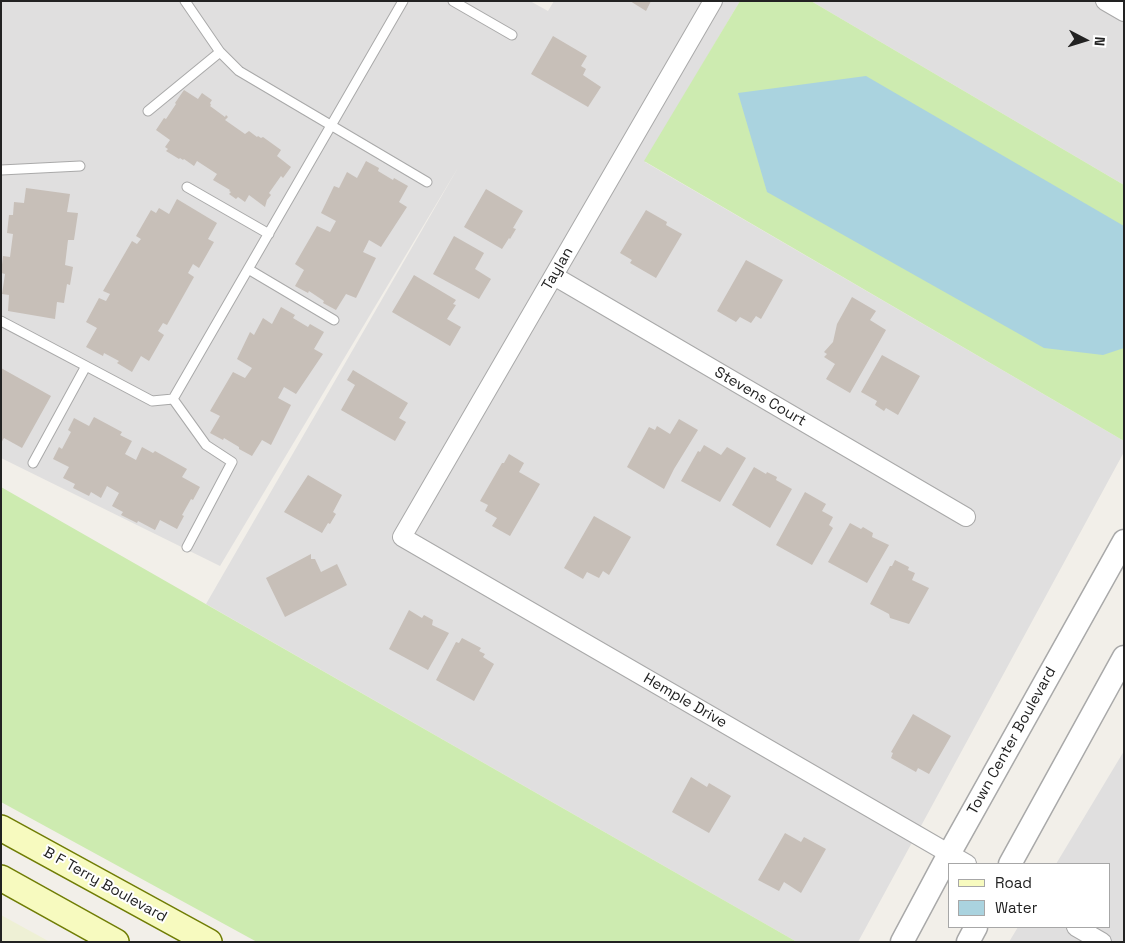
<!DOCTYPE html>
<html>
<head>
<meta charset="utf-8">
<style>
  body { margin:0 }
  #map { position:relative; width:1125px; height:943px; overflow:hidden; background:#f2efe9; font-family:"Space Grotesk",sans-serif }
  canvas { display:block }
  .frame { position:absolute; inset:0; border:2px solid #222; pointer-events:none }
  .legend { position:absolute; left:948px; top:863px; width:162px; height:65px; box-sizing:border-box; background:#fff; border:1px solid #a7a7a7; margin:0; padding:6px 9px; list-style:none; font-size:15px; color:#222 }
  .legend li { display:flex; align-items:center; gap:10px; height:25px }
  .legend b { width:25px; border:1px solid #a7a7a7 }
  .north { position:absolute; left:1060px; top:15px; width:50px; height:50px; -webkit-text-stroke:4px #fff; paint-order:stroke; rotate:95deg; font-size:14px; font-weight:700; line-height:20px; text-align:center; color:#222 }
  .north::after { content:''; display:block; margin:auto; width:18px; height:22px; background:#222; clip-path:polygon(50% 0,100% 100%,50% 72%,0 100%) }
</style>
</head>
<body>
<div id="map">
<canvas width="1125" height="943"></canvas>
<div class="frame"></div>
<ul class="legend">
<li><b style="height:6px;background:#f7fabf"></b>Road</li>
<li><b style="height:14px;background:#aad3df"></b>Water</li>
</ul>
<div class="north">N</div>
</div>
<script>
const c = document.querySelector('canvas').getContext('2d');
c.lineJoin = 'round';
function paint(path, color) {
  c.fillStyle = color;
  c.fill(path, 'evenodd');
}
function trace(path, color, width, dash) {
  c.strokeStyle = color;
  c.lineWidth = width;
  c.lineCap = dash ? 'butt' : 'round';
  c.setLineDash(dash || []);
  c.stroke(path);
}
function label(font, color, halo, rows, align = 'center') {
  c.font = font + ' "Space Grotesk",sans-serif';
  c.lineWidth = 4;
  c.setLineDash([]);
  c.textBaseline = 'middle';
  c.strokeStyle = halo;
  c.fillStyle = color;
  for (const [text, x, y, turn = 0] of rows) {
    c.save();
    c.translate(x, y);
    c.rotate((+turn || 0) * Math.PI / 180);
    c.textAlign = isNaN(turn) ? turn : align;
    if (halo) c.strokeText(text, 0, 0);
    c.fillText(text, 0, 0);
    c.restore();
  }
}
paint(new Path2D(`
  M1,1h529l18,10 6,-10h186l-95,161 479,279v11l-266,490h-61l-591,-338 253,-438 -239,400 -219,-108z
  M811,1h313v184z
  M1124,751v191h-115l9,-15h91v-63h-53z`), '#e0dfdf');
paint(new Path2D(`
  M1,915l49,27h-49z`), '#eef0d5');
paint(new Path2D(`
  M740,1h71l313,184v256l-480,-280z
  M1,487l796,455h-540l-256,-140z`), '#cdebb0');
paint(new Path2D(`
  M866,76l258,150v122l-21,7 -59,-7 -277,-156 -29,-99z`), '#aad3df');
paint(new Path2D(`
  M630,1h21l-5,10z
  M553,36l34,20 -6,10 5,3 -3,6 18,12 -13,20 -57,-33z
  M184,90l14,9 4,-6 10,7 -2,3 1,2 -1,1 15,11 1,-2 2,2 -3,3 20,14 4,-3 8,6 1,-1 3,2 2,-1 18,13 -4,6 14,11 -8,11 -2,-2 -12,17 2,2 -4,5 -2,7 -16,-12 -4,7 -7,-5 -2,2 -7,-5 2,-2 -2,-1 1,-1 -17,-10 4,-6 -20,-13 -3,5 -10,-7 -1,1 -3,-2 -1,1 -13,-8 2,-2 -3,-2 5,-7 -14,-10 8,-12 2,1 10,-15 -1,-1z
  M366,161l13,7 -1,3 15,9 1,-2 14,8 -9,16 8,5 -26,40 -12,-7 -6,12 13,6 -20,40 -10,-4 -10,16 -13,-7 1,-2 -15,-10 -1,2 -13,-7 9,-16 -9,-6 22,-38 13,6 6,-11 -15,-8 13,-27 5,2 8,-16 10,6z
  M26,188l44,6 -3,18 11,1 -4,27h-6l-3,25 8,2 -3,18 -3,-1 -3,19 -7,-1 -2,17 -47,-8 1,-16 -7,-1 3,-20 -4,-1 2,-17 7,1 3,-23 -6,-1 2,-18h4l1,-13 10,1z
  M486,189l37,22 -10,17 3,1 -6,10 -1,-1 -7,11 -38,-22z
  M177,199l40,24 -9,16 6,3 -15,26 -6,-4 -5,9 6,4 -27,48 -4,-2 -5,8 6,4 -15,26 -8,-5 -9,16 -15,-9 2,-2 -15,-8 -1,3 -17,-9 11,-19 -11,-6 13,-24 7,3 4,-7 -7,-3 29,-50 5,3 4,-5 -5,-3 15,-26 5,3 3,-5 10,6z
  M646,210l21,12 -1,3 16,9 -26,44 -26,-15 2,-3 -12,-7z
  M454,236l30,17 -9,16 16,10 -12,20 -46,-25z
  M746,260l37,20 -22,39 -5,-3 -5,7 -11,-6 -4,5 -19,-11z
  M414,275l42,25 -3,4 3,1 -9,14 14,8 -11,19 -58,-34z
  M852,297l24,14 -6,9 16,10 -36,63 -24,-14 9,-15 -11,-7 3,-3 -3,-2 9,-10 4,-18z
  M281,307l14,8 -2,3 15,9 2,-3 14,8 -10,17 9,5 -27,40 -12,-7 -6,11 13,7 -20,40 -9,-5 -10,16 -13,-7v-2l-15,-9 -1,2 -13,-7 10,-17 -10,-5 23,-39 12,6 7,-10 -15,-9 13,-27 4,3 9,-17 9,6z
  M882,355l38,21 -22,39 -12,-7 -2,3 -9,-6 2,-4 -16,-9z
  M1,368l50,28 -29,52 -18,-10 -3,5z
  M353,370l55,33 -9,15 7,4 -11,19 -54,-31 14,-25 -8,-5z
  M94,417l28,15 -2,3 12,6 -7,13 11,6 6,-13 11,6 2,-2 32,18 -5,8 18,10 -7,13 -2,-1 -9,16 2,1 -7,13 -17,-9 -5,10 -17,-9 -1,2 -16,-8 2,-3 -11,-6 7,-13 -12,-7 -6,12 -10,-6 -2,4 -16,-8 2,-4 -12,-6 6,-11 -16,-8 6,-12 3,2 9,-17 -3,-2 6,-12 15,8z
  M679,419l19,11 -24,39 -10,20 -37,-22 22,-40 6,3 2,-4 13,8z
  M704,445l17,10 6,-8 19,11 -26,44 -39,-21 17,-30 2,1z
  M509,454l15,9 -5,9 21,12 -30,52 -18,-10 5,-8 -12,-7 3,-6 -8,-4 22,-38h2z
  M754,467l12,7 1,-2 10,5 -1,3 16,9 -22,39 -38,-23z
  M308,475l34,20 -9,17 3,2 -6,10 -2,-1 -6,10 -38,-21z
  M805,492l21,12 -4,7 11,6 -4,8 4,3 -21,37 -36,-20z
  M594,516l37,21 -22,38 -6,-4 -4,7 -12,-6 -4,7 -19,-11z
  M850,523l11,6 2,-2 10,6 -1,4 17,8 -22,38 -39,-21z
  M311,554v5h4l6,13 16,-8 10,21 -62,32 -19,-39z
  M895,560l14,7 -1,3 7,3 -3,7 17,8 -20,36 -19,-6 -1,-4 -19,-10 20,-38h2z
  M409,610l13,8 2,-3 9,5 -1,5 17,8 -21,37 -39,-21z
  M462,638l19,10 -2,3 6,3 -2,3 11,7 -20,37 -38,-21 20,-38 3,1z
  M913,714l38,22 -22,38 -11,-6 -2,4 -25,-14 2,-5 -2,-1z
  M691,777l16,10 2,-4 22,13 -22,37 -37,-21z
  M785,833l16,9 3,-5 22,12 -25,44 -17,-11 -5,9 -21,-11z`), '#c7bfb8');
const service = new Path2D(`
  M185,1l35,51 19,19 188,111
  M453,1l59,34
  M148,111l72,-59
  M1,170l79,-4
  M187,187l82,47
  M248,269l86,51
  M1,321l151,80 21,-2 230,-398
  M173,399l33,46 26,17 -45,85
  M33,463l53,-97`);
const minor = new Path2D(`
  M713,1l-311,536 565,327
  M1105,1l19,11
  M554,276l412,241
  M1076,927l26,15`);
const tertiary = new Path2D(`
  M1010,864l114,-207
  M902,942l47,-88 175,-313
  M968,942l8,-15`);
const secondary = new Path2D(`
  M1,828l208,114
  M1,878l115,64`);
trace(service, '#a9a9a9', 11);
trace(minor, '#a9a9a9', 20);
trace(tertiary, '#a9a9a9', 25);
trace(secondary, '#707d05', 28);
trace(service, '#fff', 9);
trace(minor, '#fff', 18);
trace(tertiary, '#fff', 22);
trace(secondary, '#f7fabf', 25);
label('15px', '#222', '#fff', [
  ["Taylan",558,269,-60],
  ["Stevens Court",760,397,30],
  ["Hemple Drive",685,701,30],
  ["Town Center Boulevard",1012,741,-61],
  ["B F Terry Boulevard",105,885,29]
]);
</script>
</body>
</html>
